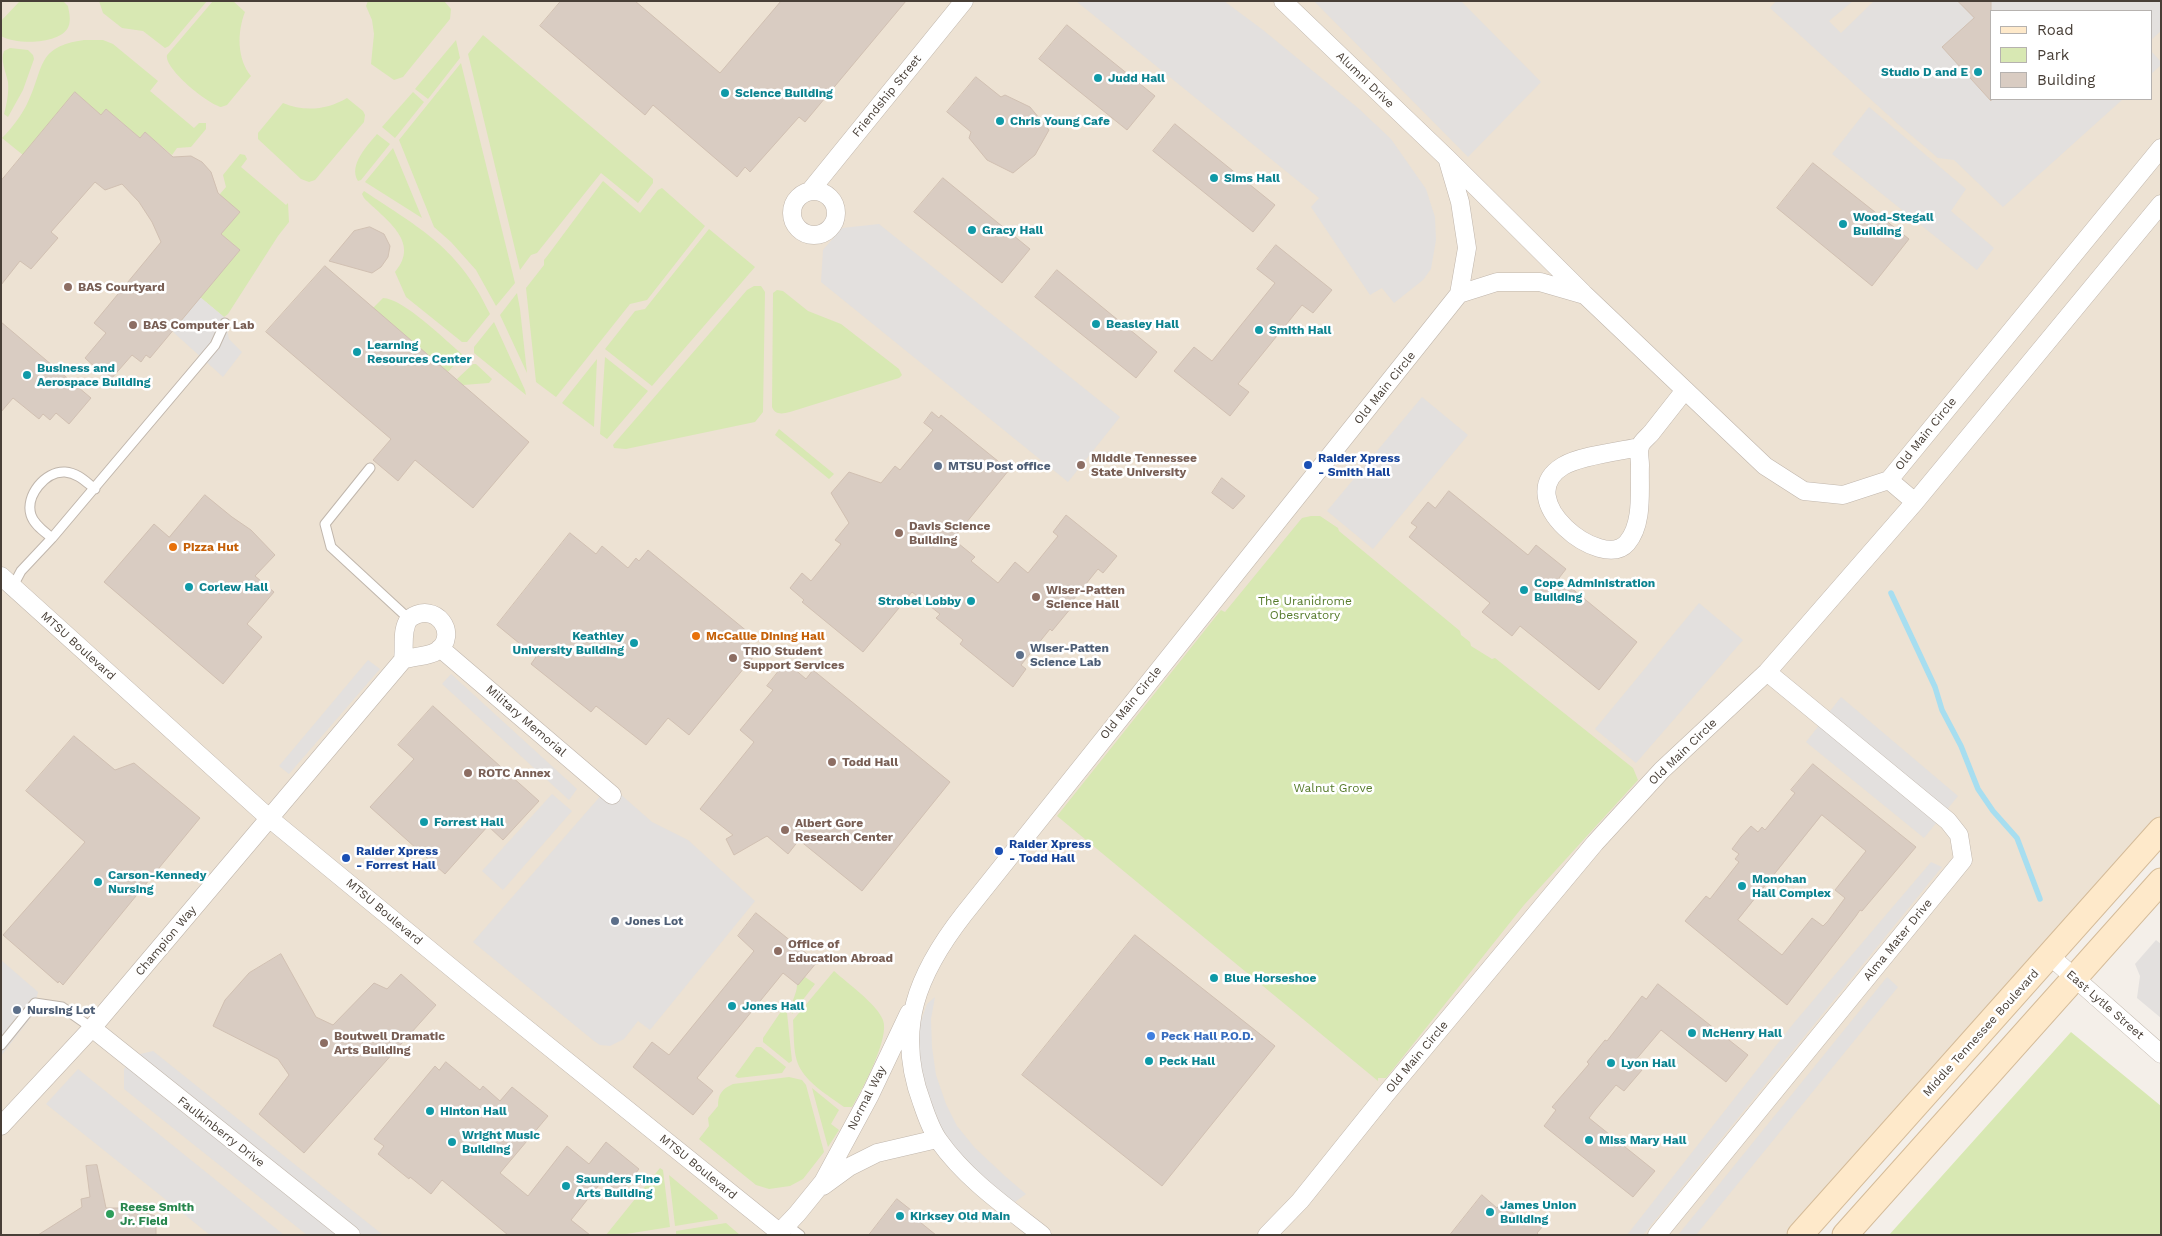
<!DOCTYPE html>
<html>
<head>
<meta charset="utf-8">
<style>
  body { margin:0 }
  #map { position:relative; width:2162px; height:1236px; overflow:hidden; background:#f4efe9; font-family:"Work Sans",sans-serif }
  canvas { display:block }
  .frame { position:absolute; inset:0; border:2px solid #483f37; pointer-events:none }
  .legend { position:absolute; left:1990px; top:10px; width:162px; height:90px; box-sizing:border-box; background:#fff; border:1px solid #b6b2af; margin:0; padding:6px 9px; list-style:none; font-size:15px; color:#483f37 }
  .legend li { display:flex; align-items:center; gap:10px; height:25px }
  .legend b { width:25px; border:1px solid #b6b2af }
</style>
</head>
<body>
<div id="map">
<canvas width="2162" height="1236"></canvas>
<div class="frame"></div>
<ul class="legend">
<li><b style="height:6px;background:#fee9ca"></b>Road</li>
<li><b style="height:14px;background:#d8e8b3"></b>Park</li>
<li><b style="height:14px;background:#d9ccc2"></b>Building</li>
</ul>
</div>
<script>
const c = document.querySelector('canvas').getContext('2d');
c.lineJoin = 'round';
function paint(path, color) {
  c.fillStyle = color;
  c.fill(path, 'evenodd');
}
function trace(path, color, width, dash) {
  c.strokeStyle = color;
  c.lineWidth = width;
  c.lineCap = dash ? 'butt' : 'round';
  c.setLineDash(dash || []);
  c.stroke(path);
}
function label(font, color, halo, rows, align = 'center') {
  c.font = font + ' "Work Sans",sans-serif';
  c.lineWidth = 5;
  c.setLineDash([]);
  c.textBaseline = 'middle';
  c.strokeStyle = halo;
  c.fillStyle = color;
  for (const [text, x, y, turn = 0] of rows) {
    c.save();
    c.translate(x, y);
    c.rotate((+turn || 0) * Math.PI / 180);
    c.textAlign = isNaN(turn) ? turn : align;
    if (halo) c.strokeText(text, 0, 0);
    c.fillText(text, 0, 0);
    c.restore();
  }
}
paint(new Path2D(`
  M1,1h2160v830l-366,404h-1794zM1991,11h160v88h-160z`), '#ede2d3');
paint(new Path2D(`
  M63,1l5,5c1,6 3,13 1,19 -6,20 -53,20 -68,11v-15l18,-19z
  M99,1h108l-38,45 -4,2 -22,-17 -21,-3 -19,-15z
  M213,1h20l12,11c-8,20 -8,47 6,64l-24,29 -6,2c-13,-3 -57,-38 -54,-52z
  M368,1h76l7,8 -1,10 -47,58 -9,3 -23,-16 3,-30 -2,-14 -6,-14z
  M483,35l170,144v4l-15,20 -37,-30 -64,80 -6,2 -11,15 -52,-216z
  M84,40h19l10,4 45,37 -8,10 44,37 5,-5h7v6l-15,18 -14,1 -5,7 -27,-23 -5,6 -34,-29 -5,6 -26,-23 -52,63 -21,-17c10,-10 19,-22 25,-34 18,-36 8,-57 57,-64z
  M456,40l4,18 -32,41 -13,-10z
  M10,48l18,2 5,5 1,4 -11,31 -15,27 -4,-3c3,-11 5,-22 4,-32 -2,-10 -8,-22 -4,-31z
  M461,63l54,220 -19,23 -20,-36 -25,-28 -17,-15 -35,-87z
  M413,92l11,10 -29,36 -13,-11z
  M347,98l16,13 2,4 -1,7 -49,58 -6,2 -8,-3 -43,-40v-6l25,-30c21,9 44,7 64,-5z
  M377,134l13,10 -29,36 -3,1c-10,-16 10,-36 19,-47z
  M393,148l29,70 -57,-36z
  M240,154l5,1 2,4 -6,8 45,38 2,-2 1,19 -11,14 -50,78 -4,3 -24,-20 40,-47 -19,-16 -1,-40 6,-7 -3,-12z
  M603,181l37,32 18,-23 4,-2 43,38 -58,74 -17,4 -74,93 -20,-15 -10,-94 18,-23v-5l4,-5z
  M364,191c57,38 95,57 126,123l-23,28h-5l-56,-45 -11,-25c27,-31 -12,-54 -31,-74l-2,-4z
  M709,229l46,38 -103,119 -47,-37 30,-38 10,-2z
  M754,286h7l4,6 -2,120 -8,10 -129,27 -12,-1 -1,-3 134,-155z
  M777,290l6,1 25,20 33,13 58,45 3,6 -3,3 -109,34c-8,2 -15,3 -18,-5l1,-114z
  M517,293l3,16 7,64 -27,-58z
  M383,298c20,0 63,43 80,57l-15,17 -75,-64z
  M494,322l31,68 1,5 -52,-42v-6z
  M605,357l43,34 -41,48 -7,-5z
  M597,359l-3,68 -32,-24z
  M473,364h3l16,15 -3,4 -26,2 -6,-6z
  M779,429l55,45 -5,5 -54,-44z
  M1311,516h9l18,12 1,3 121,100 1,4 9,7 1,4 21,13 3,-1 138,110 5,12 -114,125 -138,173h-8v3l-321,-265 164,-206 4,2 77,-94z
  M834,971c13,12 43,33 49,49 7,18 -21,70 -31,87h-8c-16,-12 -38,-24 -46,-43 -5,-12 -4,-30 -5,-44z
  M805,977l10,7 -23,30c-2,-14 5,-19 5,-29z
  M782,1010l5,3 5,48 -3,2 -26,-21v-4z
  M2071,1032l90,74v129h-272z
  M756,1047h5l25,20 -4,6 -44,5 -3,-2z
  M789,1077l13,3 4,5 18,67 -21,27 -13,7 -21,3 -13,-4 -57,-46 10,-13 -1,-8 10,-12c0,-12 4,-17 15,-22z
  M812,1088l27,22 -8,14 8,6 -11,17z
  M660,1168l3,2 7,57 -50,8h-14z
  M669,1175l48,40 1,4 -43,7z
  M726,1223l14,12h-64v-4z`), '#d8e8b3');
paint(new Path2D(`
  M1076,1h148l39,29 95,78 33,31 35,50 9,28 1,23 -5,29 -8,11 -29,23 -12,-15 -12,7 -59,-88 8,-9z
  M1314,1h147l80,81 -73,75z
  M1776,1h77l-24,20 12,12 33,-32h287v30l-10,9v-29h-160v88h132l-120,108 -49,-47 -16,-2 -39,-33 -129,-117z
  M2151,51l10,11v3l-10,9z
  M1869,107l97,82 -15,22 43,37 -17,22 -145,-116z
  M879,224l241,193 -52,65 -247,-200 2,-32 19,-22z
  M200,297l24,20 5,22 13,13 -19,25 -51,-46z
  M1422,397l46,38 -95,114 -46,-38z
  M1699,603l44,37 -107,123 -41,-34z
  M368,660l12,9 -91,105 -10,-8z
  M451,674l126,115 -8,11 -127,-116z
  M1841,697l117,99 -34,42 -118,-96z
  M610,785l42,37 36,18 67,61 -105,129 -12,-9 -14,18 -14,7 -10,-1 -6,-4 -121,-99z
  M552,794l20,17 -69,79 -21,-19z
  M1931,862l11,5 -299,368h-16l166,-211z
  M2156,940l5,4v74l-24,-20 3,-22 -5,-12z
  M1,960l37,32 -6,24 -31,40z
  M1887,977l11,10 -202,248h-18z
  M935,997l-4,22 1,28 4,28 10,29 11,22 18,22 31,29 20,17 -11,8 -10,-3 -58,-57 -25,-56 -5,-53 10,-29z
  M153,1051l230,184h-76l-183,-146v-20l12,-14z
  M78,1069l206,166h-74l-164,-131z`), '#e3e0de');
trace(new Path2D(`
  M1891,593l44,94 7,23 19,36 17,43 15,22 24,27 23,61`), '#a7def0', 5.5);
const building = new Path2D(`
  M561,1h74l85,72 61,-72h125l-101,121 -6,-5 -49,55 -5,-5 -8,10 -84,-72 -8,10 -105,-89z
  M1958,1h33v100l-49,-54 32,-29z
  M1067,25l88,71 -28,34 -88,-71z
  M976,77l25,20 4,-2 25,12 19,23 -14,25 -22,18 -26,-13 -18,-22 2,-6 -24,-20z
  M75,92l26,23 5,-6 34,29 5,-6 28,25 18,-1 11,6 9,10 7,21 22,19 -19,22 19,16 -90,108 -4,-3 -5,7 -9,-7 -21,24h-3l-23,-21 21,-25 -12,-10 67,-81 -9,-20 -13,-20 -17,-18 -17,6 -10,-8 -44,50 7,6 -27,31 -11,-8 -19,24v-104z
  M1175,124l100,81 -22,27 -100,-81z
  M1813,163l96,76 -37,47 -95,-78z
  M943,178l87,71 -28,34 -88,-71z
  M370,227l14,7 6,12 -2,11 -7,10 -9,6 -43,-12 25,-30z
  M1276,245l56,45 -19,23 -11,-8 -64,79 11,8 -19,24 -56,-45 20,-24 18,14 63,-78 -18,-14z
  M325,266l204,176 -56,66 -58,-48 -17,21 -25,-21 18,-21 -125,-107z
  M1057,270l100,82 -21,26 -101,-81z
  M1,322l90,76 -22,26 -13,-11 -6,7 -7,-6 -4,5 -26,-21 -12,14z
  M932,412l7,6 2,-3 68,55 -56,69 22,18 -4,4 27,22 17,-21 13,11 30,-37 -5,-4 13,-17 51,41 -14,17 -5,-4 -29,36 2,3 -19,23 -2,-2 -29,36 5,4 -13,18 -53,-43 3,-4 -27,-22 4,-4 -28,-22 -49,60 -61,-50 2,-2 -14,-12 12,-15 9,8 30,-37 -6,-4 14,-17 -18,-30 18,-21 32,11 14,-17 5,4 33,-40 -9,-7z
  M1222,478l23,18 -12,13 -21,-16z
  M1449,491l79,64 8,-10 30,24 -7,9 78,64 -38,48 -79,-64 -8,10 -30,-24 8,-9 -81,-66 8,-10 -6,-4 17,-21 7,6z
  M205,495l27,22 19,13 24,25 -20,21 19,16 -27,32 15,13 -39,47 -119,-102 50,-58 15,13z
  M570,533l26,21 6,-8 26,22 8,-10 3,3 9,-11 106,87 -9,11 9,8 -65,79 -21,-17 -22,27 -50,-39 -5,6 -60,-48 5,-7 -39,-32z
  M786,662l20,17 7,-9 137,112 -88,109 -63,-51 -11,14 -21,-18 -33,19 -8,-16 7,-4 -33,-26 54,-67 -14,-12 33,-40 -6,-4z
  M433,706l106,95 -36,39 -15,-14 -43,48 -75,-67 44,-48 -16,-14z
  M74,736l41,34 19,-7 66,55 -137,167 -4,-4 -1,2 -55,-48 82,-93 -59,-51z
  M1813,764l103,83 -54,64 -2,-1 -4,6 -69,89 -102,-84 21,-25 4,3 29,-37 -4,-3 4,-5 -7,-5 9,-12 10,-11 7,6 4,-5 3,3 30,-37 -4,-3zM1822,815l44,36 -31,39 10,8 -17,23 -5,5 -11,-8 -30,37 -44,-35z
  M756,913l61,49 -19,23 -15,-12 -44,54 -42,51 16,13 -20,24 -60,-48 19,-25 17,13 85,-104 -16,-15z
  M1135,935l140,111 -113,140 -140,-111z
  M281,954l35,63 17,8 41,-42 13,6 14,-15 35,31 -132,148 -45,-39 30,-39 -11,-16 -65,-33 12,-26 24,-27z
  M1658,984l90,71 -22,27 -65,-52 -27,32 8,8 -18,21 -8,-6 -21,25 -6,8 66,53 -22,26 -89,-71 12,-16 -4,-3 37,-43 -2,-2 18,-22 2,1 35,-45 4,3z
  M446,1062l34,28 3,-4 17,15 12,-14 36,29 -48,57 28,23 39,-50 22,18 17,-22 33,27 -19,24 -17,-13 -32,40 19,15h-82l-66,-55 -11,14 -21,-17 -1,2 -31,-25 6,-8 -10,-7 61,-73 4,4z
  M97,1165l9,43h22l28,8v19h-118l44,-28 -1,-8 9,-2 -4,-31z
  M1482,1195l15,13 4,-5 24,20 5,-8 13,11 -6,7 2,2h-89z
  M897,1199l19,15 -1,4 21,17h-67z`);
paint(building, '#d9ccc2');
trace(building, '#d1c0b2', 1);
const lane = new Path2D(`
  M370,468l-45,56 6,23 78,72
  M52,538l163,-193 10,-22
  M13,586l8,-15 31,-33c-7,-6 -18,-13 -21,-23 -6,-19 14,-44 34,-43 13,1 21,10 30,17
  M1,1045l34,-42 27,4 30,21
  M787,1225l13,10`);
const street = new Path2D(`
  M1283,1l164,157 136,135
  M1448,161l12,41 7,46 -8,46
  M810,191l154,-190
  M792 213a22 22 0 1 1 44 0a22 22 0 1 1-44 0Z
  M1640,447c-20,4 -61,9 -77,19 -54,33 39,106 64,77 17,-20 12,-54 13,-78 0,-5 -2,-14 0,-19 2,-5 9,-10 12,-14 11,-14 22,-28 33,-42
  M1889,480l26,22
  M1,576l268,242 207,170 303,244
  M440,648l172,147
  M2050,956l111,98
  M92,1028l259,207
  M1,1126l91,-98 311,-368c10,-4 25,-3 34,-9 23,-16 -1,-52 -28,-32 -8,11 -4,27 -6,41
  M823,1186l26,-19 28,-14 60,-14
  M777,1235l20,-21 26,-32 47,-87 39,-82
  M1042,1235c-37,-29 -76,-56 -103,-94 -8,-11 -13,-26 -17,-38 -28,-75 -4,-130 42,-189l495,-620 38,-12h43l45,13 180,171 39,25 39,4 46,-15 272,-332
  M1267,1235l33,-34 85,-106 210,-252 67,-73 105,-98 148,-170 246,-298
  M1657,1235l306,-375 -4,-25 -11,-14 -181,-149`);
const secondary = new Path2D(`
  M1800,1235l361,-405
  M1845,1235l316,-354`);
trace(lane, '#c0b6ac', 11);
trace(street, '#c0b6ac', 19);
trace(secondary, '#d4bb99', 27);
trace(lane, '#fff', 9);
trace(street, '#fff', 18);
trace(secondary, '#fee9ca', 25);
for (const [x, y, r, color] of [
  [1978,72,5,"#0f9aa8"],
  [1098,78,5,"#0f9aa8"],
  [725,93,5,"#0f9aa8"],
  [1000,121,5,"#0f9aa8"],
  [1214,178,5,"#0f9aa8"],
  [1843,224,5,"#0f9aa8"],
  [972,230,5,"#0f9aa8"],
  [68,287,5,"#8d6e63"],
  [1096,324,5,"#0f9aa8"],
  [133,325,5,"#8d6e63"],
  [1259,330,5,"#0f9aa8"],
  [357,352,5,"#0f9aa8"],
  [27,375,5,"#0f9aa8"],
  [1081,465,5,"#8d6e63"],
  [1308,465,5,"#1a4fb4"],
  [938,466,5,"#5c6f8a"],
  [899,533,5,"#8d6e63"],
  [173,547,5,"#e8710a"],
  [189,587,5,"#0f9aa8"],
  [1524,590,5,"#0f9aa8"],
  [1036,597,5,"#8d6e63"],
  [971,601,5,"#0f9aa8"],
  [696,636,5,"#e8710a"],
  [634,643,5,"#0f9aa8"],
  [1020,655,5,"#5c6f8a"],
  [733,658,5,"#8d6e63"],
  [832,762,5,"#8d6e63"],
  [468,773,5,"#8d6e63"],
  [424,822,5,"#0f9aa8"],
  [785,830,5,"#8d6e63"],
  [999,851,5,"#1a4fb4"],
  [346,858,5,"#1a4fb4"],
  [98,882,5,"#0f9aa8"],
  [1742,886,5,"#0f9aa8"],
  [615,921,5,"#5c6f8a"],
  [778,951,5,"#8d6e63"],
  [1214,978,5,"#0f9aa8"],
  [732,1006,5,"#0f9aa8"],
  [17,1010,5,"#5c6f8a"],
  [1692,1033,5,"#0f9aa8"],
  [1151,1036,5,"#3f7fe0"],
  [324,1043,5,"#8d6e63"],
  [1149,1061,5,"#0f9aa8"],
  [1611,1063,5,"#0f9aa8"],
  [430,1111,5,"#0f9aa8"],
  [1589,1140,5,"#0f9aa8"],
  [452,1142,5,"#0f9aa8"],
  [566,1186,5,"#0f9aa8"],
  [1490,1212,5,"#0f9aa8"],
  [110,1214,5,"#2e9e5b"],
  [900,1216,5,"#0f9aa8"]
]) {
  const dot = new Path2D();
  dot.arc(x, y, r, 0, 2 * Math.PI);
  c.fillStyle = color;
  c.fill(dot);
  trace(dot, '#fff', 2);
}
label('bold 12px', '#0d838f', '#fff', [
  ["Studio D and E",1968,72,"right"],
  ["Judd Hall",1108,78],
  ["Science Building",735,93],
  ["Chris Young Cafe",1010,121],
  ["Sims Hall",1224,178],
  ["Wood-Stegall",1853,217],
  ["Building",1853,231],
  ["Gracy Hall",982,230],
  ["Beasley Hall",1106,324],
  ["Smith Hall",1269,330],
  ["Learning",367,345],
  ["Resources Center",367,359],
  ["Business and",37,368],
  ["Aerospace Building",37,382],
  ["Cope Administration",1534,583],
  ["Building",1534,597],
  ["Corlew Hall",199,587],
  ["Strobel Lobby",961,601,"right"],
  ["Keathley",624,636,"right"],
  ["University Building",624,650,"right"],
  ["Forrest Hall",434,822],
  ["Carson-Kennedy",108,875],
  ["Nursing",108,889],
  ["Monohan",1752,879],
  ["Hall Complex",1752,893],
  ["Blue Horseshoe",1224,978],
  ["Jones Hall",742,1006],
  ["McHenry Hall",1702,1033],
  ["Peck Hall",1159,1061],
  ["Lyon Hall",1621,1063],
  ["Hinton Hall",440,1111],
  ["Wright Music",462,1135],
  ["Building",462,1149],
  ["Miss Mary Hall",1599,1140],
  ["Saunders Fine",576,1179],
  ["Arts Building",576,1193],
  ["James Union",1500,1205],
  ["Building",1500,1219],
  ["Kirksey Old Main",910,1216]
], 'left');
label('12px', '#483f37', '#fff', [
  ["Alumni Drive",1365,80,44],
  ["Friendship Street",887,96,-51],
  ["Old Main Circle",1385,388,-51],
  ["Old Main Circle",1926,434,-51],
  ["MTSU Boulevard",78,646,42],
  ["Old Main Circle",1131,703,-51],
  ["Military Memorial",526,721,41],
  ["Old Main Circle",1683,752,-44],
  ["MTSU Boulevard",384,912,40],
  ["Alma Mater Drive",1898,940,-51],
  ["Champion Way",166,941,-50],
  ["East Lytle Street",2105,1005,41],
  ["Middle Tennessee Boulevard",1981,1033,-48],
  ["Old Main Circle",1417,1057,-50],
  ["Normal Way",867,1098,-63],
  ["Faulkinberry Drive",221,1132,38],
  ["MTSU Boulevard",698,1167,39]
]);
label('bold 12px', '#785e54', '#fff', [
  ["BAS Courtyard",78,287],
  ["BAS Computer Lab",143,325],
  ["Middle Tennessee",1091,458],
  ["State University",1091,472],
  ["Davis Science",909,526],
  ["Building",909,540],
  ["Wiser-Patten",1046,590],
  ["Science Hall",1046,604],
  ["TRiO Student",743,651],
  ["Support Services",743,665],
  ["Todd Hall",842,762],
  ["ROTC Annex",478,773],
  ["Albert Gore",795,823],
  ["Research Center",795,837],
  ["Office of",788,944],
  ["Education Abroad",788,958],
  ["Boutwell Dramatic",334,1036],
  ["Arts Building",334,1050]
], 'left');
label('bold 12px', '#164399', '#fff', [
  ["Raider Xpress",1318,458],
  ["- Smith Hall",1318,472],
  ["Raider Xpress",1009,844],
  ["- Todd Hall",1009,858],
  ["Raider Xpress",356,851],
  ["- Forrest Hall",356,865]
], 'left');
label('bold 12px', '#4e5e75', '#fff', [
  ["MTSU Post office",948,466],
  ["Wiser-Patten",1030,648],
  ["Science Lab",1030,662],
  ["Jones Lot",625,921],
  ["Nursing Lot",27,1010]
], 'left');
label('bold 12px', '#c56008', '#fff', [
  ["Pizza Hut",183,547],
  ["McCallie Dining Hall",706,636]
], 'left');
label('12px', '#557a2a', '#fff', [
  ["The Uranidrome",1305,601],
  ["Obesrvatory",1305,615],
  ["Walnut Grove",1333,788]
]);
label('bold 12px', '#366cbe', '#fff', [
  ["Peck Hall P.O.D.",1161,1036]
], 'left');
label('bold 12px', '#27864d', '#fff', [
  ["Reese Smith",120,1207],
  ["Jr. Field",120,1221]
], 'left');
</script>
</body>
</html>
